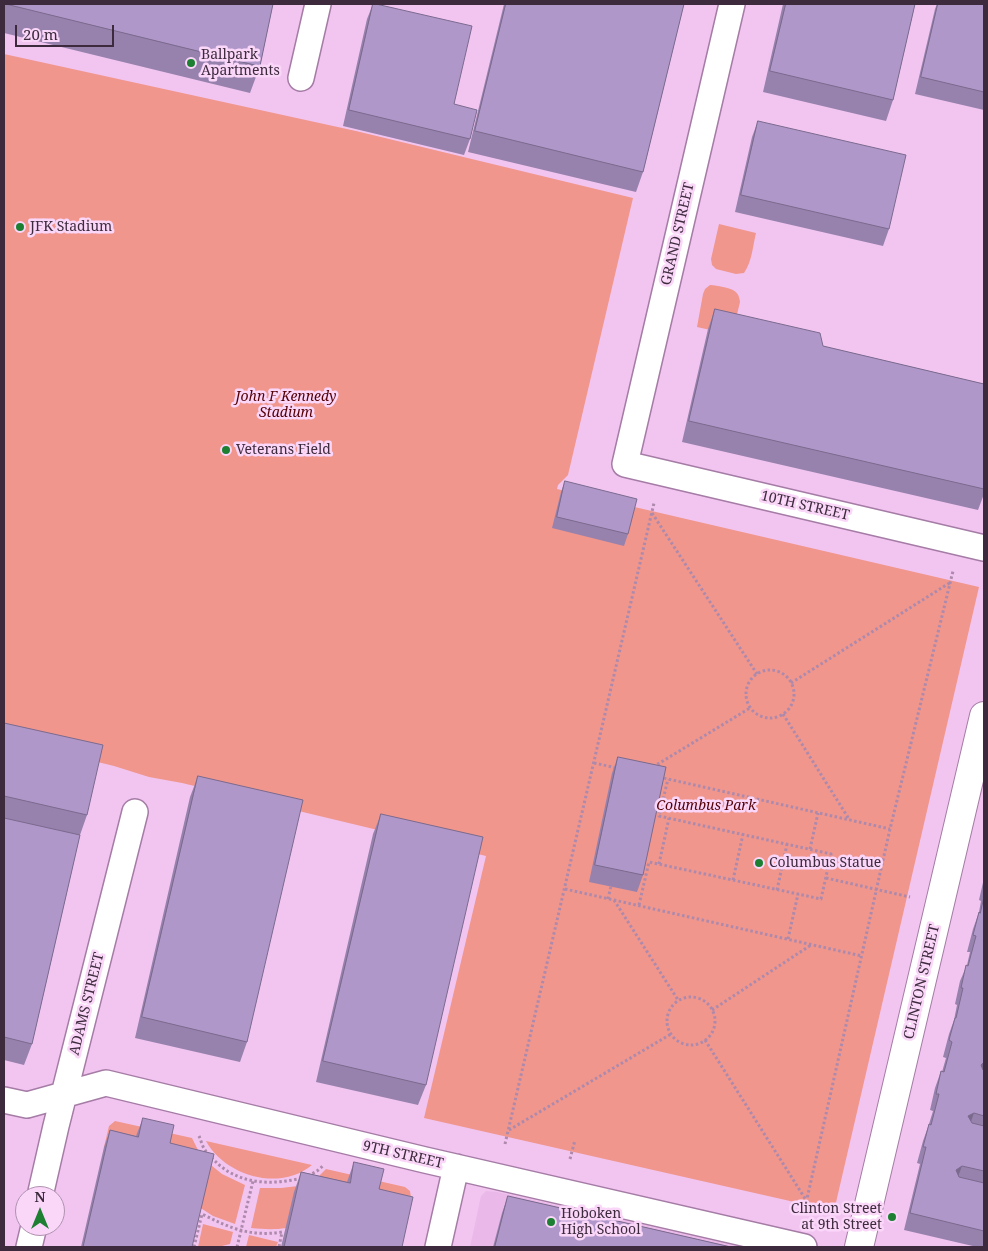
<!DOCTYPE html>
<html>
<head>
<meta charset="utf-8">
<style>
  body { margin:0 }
  #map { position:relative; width:988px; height:1251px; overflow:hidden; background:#f2c5f1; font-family:"Noto Serif",serif }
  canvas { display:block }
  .frame { position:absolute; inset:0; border:5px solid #3d2b3d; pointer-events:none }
  .north { position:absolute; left:15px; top:1186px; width:50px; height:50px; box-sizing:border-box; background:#fad6f9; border:1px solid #ae92ae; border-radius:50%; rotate:0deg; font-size:14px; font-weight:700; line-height:20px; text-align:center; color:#3d2b3d }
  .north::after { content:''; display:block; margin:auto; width:18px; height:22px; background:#1c7f32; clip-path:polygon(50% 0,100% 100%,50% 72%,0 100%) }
  .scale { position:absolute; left:15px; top:25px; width:99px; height:22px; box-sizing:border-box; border:2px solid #3d2b3d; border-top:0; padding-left:6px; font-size:15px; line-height:18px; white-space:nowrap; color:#3d2b3d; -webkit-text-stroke:4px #fad6f9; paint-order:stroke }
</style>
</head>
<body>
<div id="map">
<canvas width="988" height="1251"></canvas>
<div class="frame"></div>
<div class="north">N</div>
<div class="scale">20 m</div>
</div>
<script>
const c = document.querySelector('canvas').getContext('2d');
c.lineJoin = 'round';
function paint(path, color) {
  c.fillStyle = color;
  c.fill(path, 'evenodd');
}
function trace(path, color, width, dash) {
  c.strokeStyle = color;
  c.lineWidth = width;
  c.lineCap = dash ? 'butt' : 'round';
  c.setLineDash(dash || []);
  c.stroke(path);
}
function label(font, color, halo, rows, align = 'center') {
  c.font = font + ' "Noto Serif",serif';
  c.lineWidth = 5;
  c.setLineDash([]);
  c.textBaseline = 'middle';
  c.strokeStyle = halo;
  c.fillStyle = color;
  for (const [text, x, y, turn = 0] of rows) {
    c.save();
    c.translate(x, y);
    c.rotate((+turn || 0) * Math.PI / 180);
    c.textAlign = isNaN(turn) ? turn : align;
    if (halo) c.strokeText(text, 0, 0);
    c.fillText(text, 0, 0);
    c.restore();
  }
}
paint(new Path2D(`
  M486,1191l11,1 243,55h-270l11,-51z`), '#eab8e9');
paint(new Path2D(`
  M4,54l352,77 277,67 -65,277 -10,10 -1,4 422,98 -145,624 -410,-93 62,-262 -304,-73 -33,-6 -35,-11 -110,-27z
  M719,224l37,9c-3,12 -4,29 -12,40l-8,1 -20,-5 -4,-4 -1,-6z
  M710,285c5,0 8,1 13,2 10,2 16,4 17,15l-8,33 -35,-8 6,-33 2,-5z
  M115,1121l77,17 6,12 -7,2 -59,1 -28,-6 5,-21z
  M206,1141l106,24c-32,27 -87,11 -106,-24z
  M206,1161l16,13 23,11 -10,39 -22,-8 -14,-9z
  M326,1169l79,18 5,4 1,6 -93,-20z
  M313,1180l-27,48c-13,2 -23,1 -35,0l9,-40h21l17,-2z
  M203,1224l30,8 -3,12 -12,3h-20z
  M249,1235l29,7 -2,5h-30z`), '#f0968d');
const minor = new Path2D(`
  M732,4l-107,460 359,84
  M301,78l17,-74
  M4,1100l23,5 79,-22 319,77 379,87
  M40,1196l16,-70 79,-314
  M29,1247l5,-21
  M438,1247l18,-80`);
const tertiary = new Path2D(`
  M859,1247l125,-531`);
trace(minor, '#a57ca5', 28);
trace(tertiary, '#a57ca5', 30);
trace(new Path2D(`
  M652,513l105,161
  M746 694a24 24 0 1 1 48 0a24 24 0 1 1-48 0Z
  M791,683l160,-101
  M783,714l66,105
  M594,763l23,5
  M653,767l97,-59
  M659,777l231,52
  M810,849l8,-36
  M659,864l10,-46
  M826,878l84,19
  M733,880l10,-46
  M565,889l297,67
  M777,890l10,-46
  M608,899l3,-13
  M614,900l64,100
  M639,905l10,-43 172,37 10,-45 -172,-38 9,-37
  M788,939l10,-45
  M667 1021a24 24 0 1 1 48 0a24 24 0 1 1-48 0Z
  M712,1010l99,-65
  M705,1040l101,160
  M509,1130l162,-96
  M199,1136c2,4 3,10 6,14 3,5 9,10 13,14 24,21 55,21 84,14
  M505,1144l149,-641
  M570,1159l5,-19
  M308,1176l9,-5 7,-6
  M804,1212l86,-383 63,-258
  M194,1247l8,-33c28,14 48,23 80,18l-3,15
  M237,1247l16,-66`), '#ad8aac', 3, [2.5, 2.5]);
trace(minor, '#fff', 25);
trace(tertiary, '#fff', 28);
paint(new Path2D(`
  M4,4h269l-13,62 -10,27 -246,-60z
  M373,4l81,100 16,35 -6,16 -121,-29 24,-107z
  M504,4h180l-41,168 -7,20 -168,-40z
  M783,4h132l-22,96 -7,21 -123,-29z
  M937,4h47v106l-69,-16 20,-85z
  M758,121l131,108 -6,17 -148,-34 17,-75z
  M715,309l108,37 161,38v110l-6,16 -296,-68 26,-113z
  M565,481l63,53 -4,12 -72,-18 9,-36z
  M4,723l83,92 -7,20 -48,209 -8,21 -20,-5z
  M618,757l25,118 -6,17 -48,-10 23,-109z
  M198,776l49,266 -7,20 -105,-24 55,-241z
  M381,814l45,271 -8,20 -102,-23 57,-248z
  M984,878v369h-7l-73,-17 16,-66 -3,-1 6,-22 6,-17 4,-13 -3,-1 5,-22 6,-17 1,1 4,-14 -3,-1 6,-23 5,-14 3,-15 -2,-1 5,-23 7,-16 3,-13h-3l6,-23 6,-17 2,-11 -2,-1z
  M143,1118l27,25 22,104h-111l23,-100 6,-17 26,6z
  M354,1162l25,27 23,58h-121l13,-55 7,-20 46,10z
  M508,1196l223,51h-238l9,-34z`), '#9782ae');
paint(new Path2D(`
  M984,1062v5l-3,10v-12z
  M974,1113l-6,17v-14z
  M962,1166l-6,16v-12z`), '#7b6a8d');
const building = new Path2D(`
  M6,4h267l-13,62z
  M373,4h3l96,22 -18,78 23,6 -7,29 -121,-29z
  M506,4h178l-41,168 -168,-41z
  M786,4h129l-22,96 -123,-29z
  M938,4h46v88l-63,-15z
  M758,121l148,34 -17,74 -148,-34z
  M715,309l105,24 3,13 161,38v105l-295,-68z
  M565,481l72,18 -9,35 -71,-17z
  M4,723l99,22 -16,70 -83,-19z
  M618,757l48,10 -23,108 -48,-10z
  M198,776l105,24 -56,242 -105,-25z
  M381,814l102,23 -57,248 -103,-24z
  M4,818l76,17 -48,209 -28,-7z
  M984,897v165l-3,3 2,5h1v46l-10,-3 -6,3 4,7 12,3v45l-22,-5 -6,4 3,7 25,6v48l-74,-18 16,-66h-3l6,-23 2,1 8,-31h-3l5,-23 3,1 8,-30 -3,-2 6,-22h1l7,-30h-2l5,-23 2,1 8,-30 -3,-1 6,-23 1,1z
  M143,1118l31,7 -4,18 44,11 -22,93h-109l27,-117 28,7z
  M354,1162l30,7 -5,20 34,8 -11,50h-118l17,-75 49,11z
  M508,1196l223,51h-236z`);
paint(building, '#b097ca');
trace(building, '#7b6a8d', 1);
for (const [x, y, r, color] of [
  [191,63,5,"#1c7f32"],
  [20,227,5,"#1c7f32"],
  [226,450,5,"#1c7f32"],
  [759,863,5,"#1c7f32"],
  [892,1217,5,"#1c7f32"],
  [551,1222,5,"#1c7f32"]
]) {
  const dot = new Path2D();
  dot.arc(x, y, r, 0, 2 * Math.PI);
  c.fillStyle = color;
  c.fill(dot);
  trace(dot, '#fad6f9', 2);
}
label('14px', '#3d2b3d', '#fad6f9', [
  ["Ballpark",201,55],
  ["Apartments",201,71],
  ["JFK Stadium",30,227],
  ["Veterans Field",236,450],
  ["Columbus Statue",769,863],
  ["Clinton Street",882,1209,"right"],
  ["at 9th Street",882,1225,"right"],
  ["Hoboken",561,1214],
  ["High School",561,1230]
], 'left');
label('14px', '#3d2b3d', '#fad6f9', [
  ["GRAND STREET",678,234,-77],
  ["10TH STREET",805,506,13],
  ["CLINTON STREET",922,982,-77],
  ["ADAMS STREET",87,1004,-76],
  ["9TH STREET",403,1155,13]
]);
label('italic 14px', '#540105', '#fad6f9', [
  ["John F Kennedy",286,397],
  ["Stadium",286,413],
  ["Columbus Park",706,806]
]);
</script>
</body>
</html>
